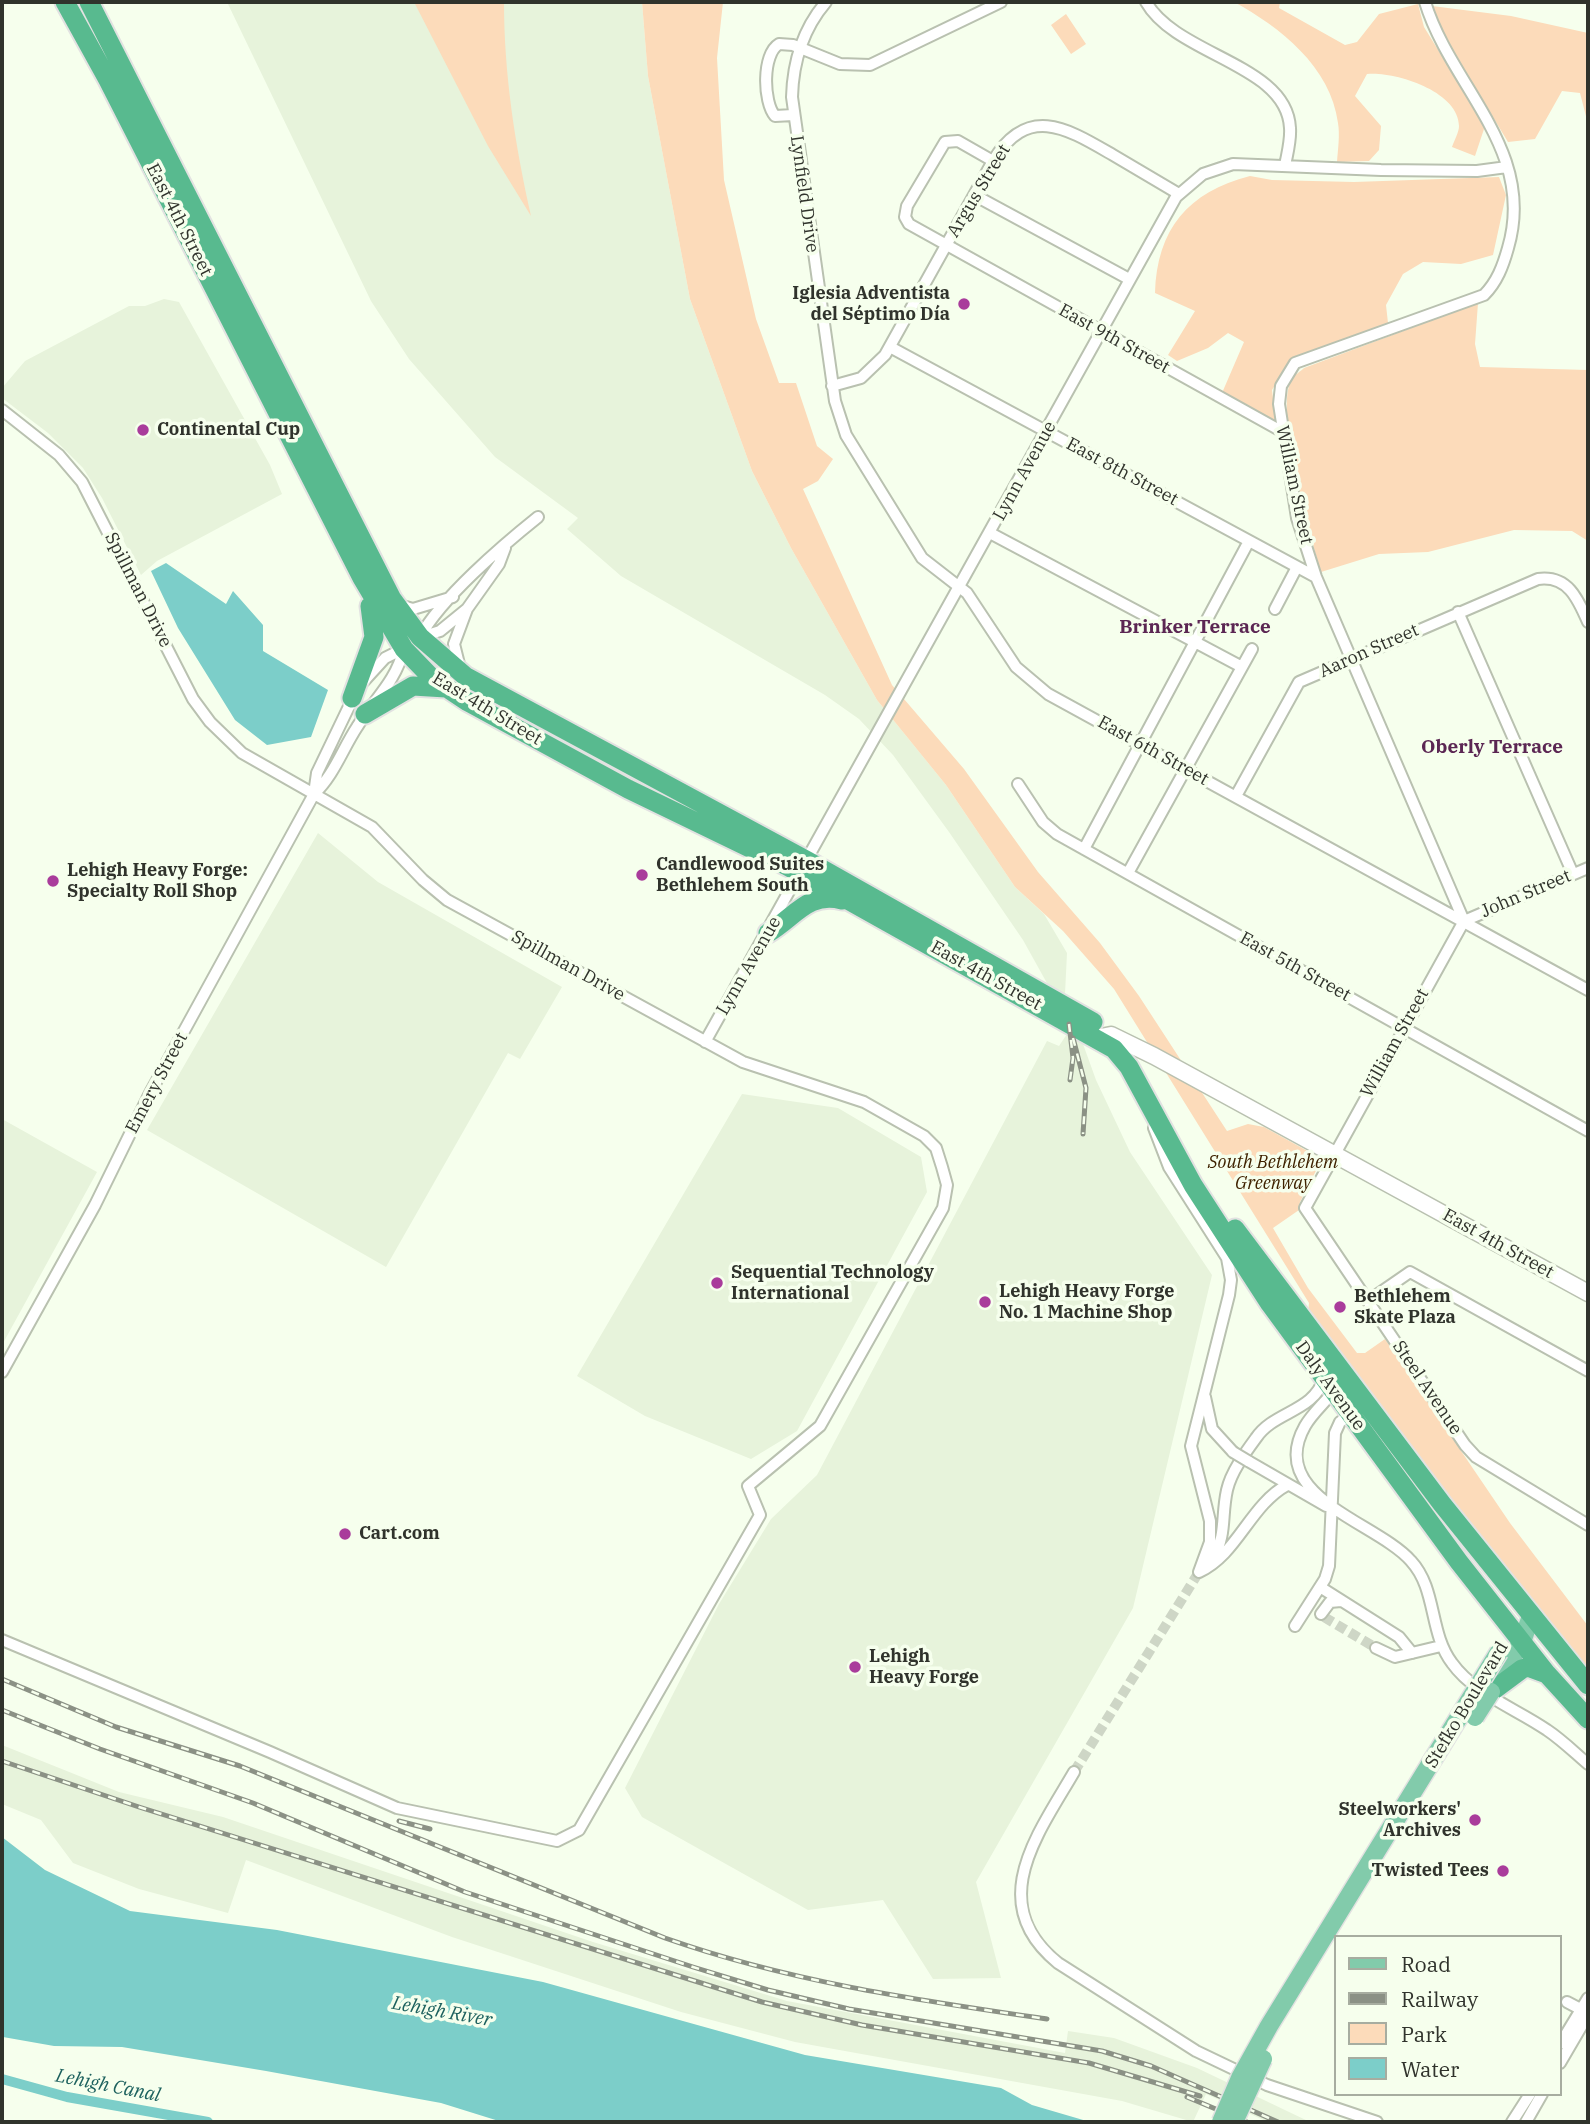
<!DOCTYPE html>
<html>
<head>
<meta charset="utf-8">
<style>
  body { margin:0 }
  #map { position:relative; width:1590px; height:2124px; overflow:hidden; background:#f6ffed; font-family:"IBM Plex Serif",serif }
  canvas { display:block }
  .frame { position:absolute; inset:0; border:4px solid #30332c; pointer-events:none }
  .legend { position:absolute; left:1334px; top:1935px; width:228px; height:161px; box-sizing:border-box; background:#f6ffed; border:2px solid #a7ada0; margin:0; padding:9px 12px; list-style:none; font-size:21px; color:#30332c }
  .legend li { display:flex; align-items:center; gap:14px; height:35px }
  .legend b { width:35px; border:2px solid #a7ada0 }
</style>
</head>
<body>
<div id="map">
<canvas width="1590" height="2124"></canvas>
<div class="frame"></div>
<ul class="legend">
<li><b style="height:9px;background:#82cbab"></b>Road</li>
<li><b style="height:9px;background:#8b9185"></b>Railway</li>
<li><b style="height:19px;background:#fcdbba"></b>Park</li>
<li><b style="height:19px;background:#7ccec9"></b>Water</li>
</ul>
</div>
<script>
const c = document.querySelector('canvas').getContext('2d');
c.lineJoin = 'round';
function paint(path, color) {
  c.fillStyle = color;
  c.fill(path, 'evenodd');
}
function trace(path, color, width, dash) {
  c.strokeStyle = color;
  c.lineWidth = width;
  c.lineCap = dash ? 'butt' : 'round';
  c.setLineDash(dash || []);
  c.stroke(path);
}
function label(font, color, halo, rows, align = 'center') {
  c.font = font + ' "IBM Plex Serif",serif';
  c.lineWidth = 7;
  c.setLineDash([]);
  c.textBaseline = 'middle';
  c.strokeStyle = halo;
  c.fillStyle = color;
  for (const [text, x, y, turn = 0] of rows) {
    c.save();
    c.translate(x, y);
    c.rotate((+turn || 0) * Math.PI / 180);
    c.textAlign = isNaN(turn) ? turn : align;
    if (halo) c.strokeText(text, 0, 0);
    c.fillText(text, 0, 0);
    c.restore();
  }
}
paint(new Path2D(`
  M227,2h415l6,74 42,223 62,172 39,77 86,152 69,85 69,102 29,27 23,39 -2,41 31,86 34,72 82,123 -79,333 -157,274 25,96 -68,1 -50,-79 -75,10 -166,-93 -17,-29 94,-184 52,-85 46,-44 230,-434 12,5 8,-12 -19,-49 -25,-45 -74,-108 -56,-77 -34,-36 -34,-24 -204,-119 -54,-47 11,-11 -83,-61 -86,-98 -38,-58z
  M164,299l15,3 91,163 12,29 -125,67 -16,14 -39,-77 -19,-30 -35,-35 -46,-35v-10l23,-27 104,-55h16z
  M318,833l60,49 184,105 -42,72 -12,-6 -122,214 -239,-137z
  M742,1094l96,14 83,49 6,35 -130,239 -46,28 -106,-43 -68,-40z
  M2,1119l95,53 -95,173z
  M2,1745l117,47 104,25 370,125 194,59 278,52 3,-22 46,7 83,30 113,54h-42l-62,-28 -13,28 -71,-21 -327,-59 -114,-30 -229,-75 -206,-77 -18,53 -89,-24 -66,-26 -32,-43 -39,-16z`), '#e7f3db');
paint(new Path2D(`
  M414,2h90c0,73 11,142 27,214l-43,-70z
  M642,2h81l-6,56 7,122 32,139 23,64h17l21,63 16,13 -15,22 -15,8 89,196 72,84 74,103 62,71 39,53 88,135 21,-7 16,3 58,32 -22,43 -1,8 -26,18 35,60 49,65h8l20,-14 125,184 78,103v48l-32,-33 -248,-329 1,-9 -195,-314 -51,-58 -48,-44 -69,-102 -69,-85 -86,-152 -39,-77 -62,-172 -42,-223z
  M1234,2h46l-1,6 66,37 12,-3 22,-28 39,-10 6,23 61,99 -10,30 -23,-9c2,-6 7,-15 7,-21 0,-35 -65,-55 -92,-52l-12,22 26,30 -2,24 -10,11 -32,1c1,-13 3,-27 1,-39 -7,-56 -58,-96 -104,-121z
  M1432,6l79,10 77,17v91l-8,-31 -18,-2 -27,48 -27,3 -61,-101z
  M1066,14l20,30 -15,10 -20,-29z
  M1250,176l22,4 82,2 145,-5 7,18 -13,60 -32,9 -38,-2 -20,12 -17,31 2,18 -95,34 -21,33 4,33 -54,-30 22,-51 -16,-9 -20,15 -31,13 -9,-6 27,-44 -40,-18c2,-64 33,-101 95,-117z
  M1478,303l-3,41 5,23 108,3v171l-16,-10 -58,-1 -86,22 -49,2 -58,18c-10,-35 -48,-164 -29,-193 2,-4 9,-8 12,-11z`), '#fcdbba');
paint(new Path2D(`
  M166,563l60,41 7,-13 30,34v26l65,39 -17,47 -44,8 -32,-25 -57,-92 -27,-57z
  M2,1837l43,33 85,41 147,19 266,52 262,73 196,33 31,17 58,17h-588l-61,-19 -175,-32 -144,-24 -68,-1 -51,-9z`), '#7ccec9');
trace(new Path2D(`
  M2,2079l65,18 141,25`), '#7ccec9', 10);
trace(new Path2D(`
  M1324,1617l52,31
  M1074,1772l125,-200`), '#ced6c6', 10, [10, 5]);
const minor = new Path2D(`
  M826,2c-23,27 -33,59 -34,95l43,304 11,34 76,123 45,35 49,74 32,27 540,296
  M1146,2c31,54 141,62 144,126 1,13 -3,26 -5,38
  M1425,2c26,85 112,148 83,246 -5,18 -11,34 -24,47l-189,68 -14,23 -2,18 18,114 19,59 148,344
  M793,115l-18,1c-12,-14 -13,-62 4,-72l14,1 47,19 30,1 131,-63
  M993,161l-35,-20 -13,1 -38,64 -2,11 4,7 374,208
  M974,195l155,84
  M890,347l426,230
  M832,386l29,-8 24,-23 108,-194c35,-58 75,-32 120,-6 22,13 44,26 66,39
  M2,410l57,45 23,27 111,217 17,23 32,31 130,74 51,53 24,20 296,162 121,40 60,34 12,12 6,19 5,18 -4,23 -123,218 -72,60 12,29 -181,315 -22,11 -160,-33 -127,-56 -268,-112
  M990,533l252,134
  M399,605l14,4 40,-12
  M1275,609l22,-42
  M1458,612l115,262
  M420,637c21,-39 83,-92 118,-120
  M418,638l22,-7 27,-22 32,-45 6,-16
  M460,668l-6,-24 13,-35
  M364,681l21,-23 20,-10
  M1018,784l25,38 14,12 531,297
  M314,794l3,-21 38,-79
  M1236,796l63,-114 239,-103c30,-4 40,20 50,43
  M1084,849l165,-308
  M1128,873l124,-224
  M1464,921l-159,287 160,237 11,12 112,68
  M1464,921l124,-53
  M705,1042l471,-845 27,-23 30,-10 148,6 96,1 30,-4
  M1154,1128l15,39 58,91 4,22 -2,15 -38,151 19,75v21l-11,30c38,-17 51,-67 88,-87
  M1368,1301l42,-29 178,99
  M2,1372l93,-167 55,-112 164,-299c20,-19 28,-44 43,-67 18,-29 38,-44 47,-78
  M1335,1389c-9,13 -22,23 -30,37 -40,71 72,96 106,135 26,28 18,72 41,102 22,31 65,46 95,67 15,10 28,23 41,34
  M1205,1397l7,32 21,23
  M1248,1461l78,45
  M1213,1559c14,-26 8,-42 14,-69 4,-18 18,-37 29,-52 18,-27 58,-26 68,-60
  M1320,1587l79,50 13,16
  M1321,1614l9,-12 11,-1
  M1295,1626l30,-47 4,-13 6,-133 5,-11 12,-9
  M1376,1648l19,9 46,-11
  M1074,1772c-36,62 -90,131 -16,191l138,88 71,34 110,37
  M1567,2002l19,10
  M1560,2044l28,-46
  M1560,2063l28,-48
  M1512,2122l18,-28
  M1526,2122l16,-28`);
const secondary = new Path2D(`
  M1096,1038l15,-3 43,21 434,237`);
const primary = new Path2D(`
  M1492,1690l30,-48 9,-26`);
const trunk = new Path2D(`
  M65,2l43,78 254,498 42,71 28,29 36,24 160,87 159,77 327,183 15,18 64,118 77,119 189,258 88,112 41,45
  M89,2l303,597 28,38 45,39 343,185 285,161
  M352,698l22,-61 -4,-31
  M365,714l48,-28 33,2
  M768,933c26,-15 40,-42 74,-33
  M1235,1229l207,275 146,181
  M1491,1692l31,-23 6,-2 19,7`);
trace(minor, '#b9c1b0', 14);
trace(secondary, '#b9c1b0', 19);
trace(primary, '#e2e2e1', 21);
trace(trunk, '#e2e2e1', 23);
trace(minor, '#fff', 10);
trace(secondary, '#fff', 16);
trace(primary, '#82cbab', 18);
trace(trunk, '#58ba8f', 19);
const rail = new Path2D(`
  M1069,1024l4,34 -3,22
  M1073,1038l13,50 -3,46
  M2,1679l114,48 124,39 425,172c125,44 252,62 382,81
  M2,1710l98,39 153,54 212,89 228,75 75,23 81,19 253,42 49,15 127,56
  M2,1761l137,46 623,195 100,23 227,38 111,33
  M399,1821l31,8
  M1187,2097l60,25`);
trace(rail, '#8b9185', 5);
trace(rail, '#f6ffed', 2.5, [8]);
const minorBridge = new Path2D(`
  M1233,1452l15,9`);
const primaryBridge = new Path2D(`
  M1475,1717l16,-25
  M1221,2122l19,-44 29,-52 230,-374
  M1234,2122l29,-63`);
trace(minorBridge, '#b9c1b0', 14, []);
trace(primaryBridge, '#e2e2e1', 21, []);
trace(minorBridge, '#fff', 10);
trace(primaryBridge, '#82cbab', 18);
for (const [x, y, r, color] of [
  [964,304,7,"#a93c9b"],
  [143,430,7,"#a93c9b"],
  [642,875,7,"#a93c9b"],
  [53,881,7,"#a93c9b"],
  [717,1283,7,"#a93c9b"],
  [985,1302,7,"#a93c9b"],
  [1340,1307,7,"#a93c9b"],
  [345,1534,7,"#a93c9b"],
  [855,1667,7,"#a93c9b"],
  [1475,1820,7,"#a93c9b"],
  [1503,1871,7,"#a93c9b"]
]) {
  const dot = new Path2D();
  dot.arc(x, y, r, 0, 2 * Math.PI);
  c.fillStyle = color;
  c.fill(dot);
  trace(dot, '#f6ffed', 2.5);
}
label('18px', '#30332c', '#f6ffed', [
  ["Argus Street",979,191,-59],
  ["Lynfield Drive",804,194,82],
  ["East 4th Street",179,220,63],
  ["East 9th Street",1114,339,29],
  ["Lynn Avenue",1025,471,-61],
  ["East 8th Street",1122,472,28],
  ["William Street",1294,485,78],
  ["Spillman Drive",138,590,63],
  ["Aaron Street",1369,651,-24],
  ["East 4th Street",487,709,31],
  ["East 6th Street",1153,751,29],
  ["John Street",1526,894,-23],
  ["Spillman Drive",568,966,29],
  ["Lynn Avenue",749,966,-60],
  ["East 5th Street",1295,967,29],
  ["East 4th Street",986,976,29],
  ["William Street",1395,1043,-61],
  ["Emery Street",157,1083,-62],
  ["East 4th Street",1498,1244,29],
  ["Daly Avenue",1330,1386,54],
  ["Steel Avenue",1427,1388,56],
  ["Stefko Boulevard",1467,1705,-59]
]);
label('bold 18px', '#30332c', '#f6ffed', [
  ["Iglesia Adventista",950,294,"right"],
  ["del Séptimo Día",950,315,"right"],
  ["Continental Cup",157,430],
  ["Candlewood Suites",656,865],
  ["Bethlehem South",656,886],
  ["Lehigh Heavy Forge:",67,871],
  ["Specialty Roll Shop",67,892],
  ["Sequential Technology",731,1273],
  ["International",731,1294],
  ["Lehigh Heavy Forge",999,1292],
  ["No. 1 Machine Shop",999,1313],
  ["Bethlehem",1354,1297],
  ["Skate Plaza",1354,1318],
  ["Cart.com",359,1534],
  ["Lehigh",869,1657],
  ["Heavy Forge",869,1678],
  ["Steelworkers'",1461,1810,"right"],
  ["Archives",1461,1831,"right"],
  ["Twisted Tees",1489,1871,"right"]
], 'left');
label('italic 18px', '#3f2200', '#f6ffed', [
  ["South Bethlehem",1273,1163],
  ["Greenway",1273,1184]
]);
label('bold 19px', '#5b2653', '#f6ffed', [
  ["Brinker Terrace",1195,628],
  ["Oberly Terrace",1492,748]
]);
label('italic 19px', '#1d615e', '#f6ffed', [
  ["Lehigh River",442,2012,10],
  ["Lehigh Canal",108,2086,11]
]);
</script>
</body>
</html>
